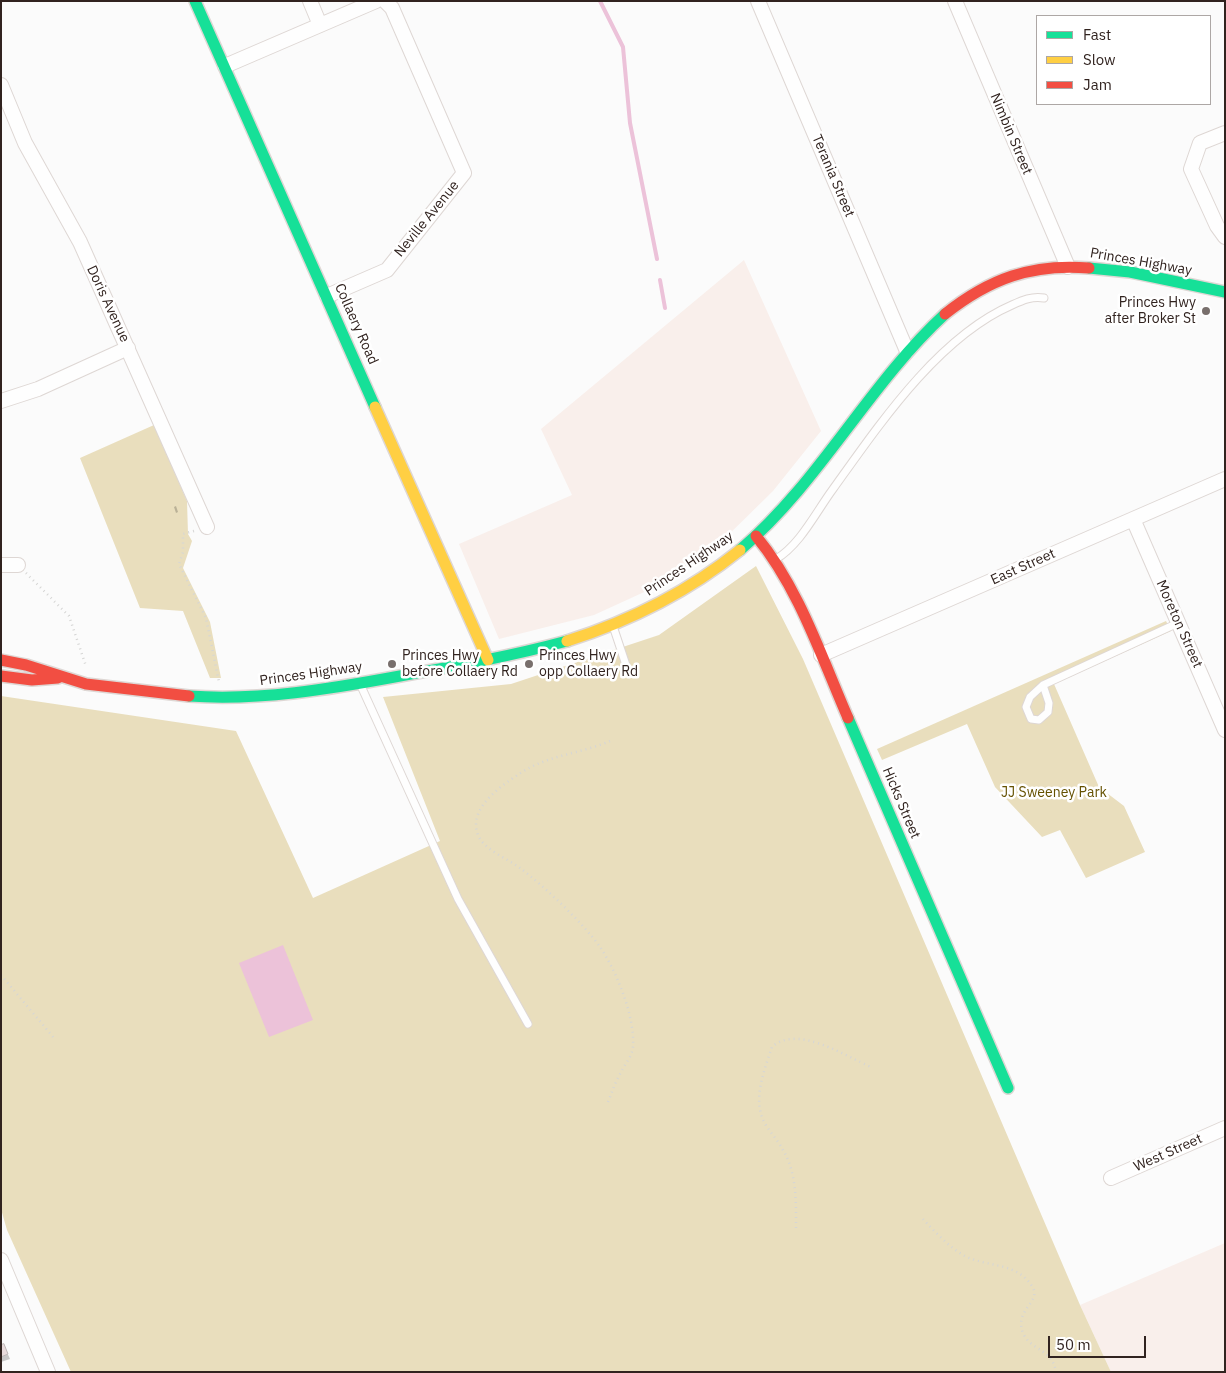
<!DOCTYPE html>
<html>
<head>
<meta charset="utf-8">
<style>
  body { margin:0 }
  #map { position:relative; width:1226px; height:1373px; overflow:hidden; background:#fbfbfb; font-family:"IBM Plex Sans",sans-serif }
  canvas { display:block }
  .frame { position:absolute; inset:0; border:2px solid #31231f; pointer-events:none }
  .legend { position:absolute; left:1036px; top:15px; width:175px; height:90px; box-sizing:border-box; background:#fff; border:1px solid #ada7a5; margin:0; padding:6px 9px; list-style:none; font-size:15px; color:#31231f }
  .legend li { display:flex; align-items:center; gap:10px; height:25px }
  .legend b { width:25px; border:1px solid #ada7a5 }
  .scale { position:absolute; left:1048px; top:1336px; width:98px; height:22px; box-sizing:border-box; border:2px solid #31231f; border-top:0; padding-left:6px; font-size:15px; line-height:18px; white-space:nowrap; color:#31231f; -webkit-text-stroke:4px #fff; paint-order:stroke }
</style>
</head>
<body>
<div id="map">
<canvas width="1226" height="1373"></canvas>
<div class="frame"></div>
<ul class="legend">
<li><b style="height:6px;background:#16e098"></b>Fast</li>
<li><b style="height:6px;background:#ffcf43"></b>Slow</li>
<li><b style="height:6px;background:#f24e42"></b>Jam</li>
</ul>
<div class="scale">50 m</div>
</div>
<script>
const c = document.querySelector('canvas').getContext('2d');
c.lineJoin = 'round';
function paint(path, color) {
  c.fillStyle = color;
  c.fill(path, 'evenodd');
}
function trace(path, color, width, dash) {
  c.strokeStyle = color;
  c.lineWidth = width;
  c.lineCap = dash ? 'butt' : 'round';
  c.setLineDash(dash || []);
  c.stroke(path);
}
function label(font, color, halo, rows, align = 'center') {
  c.font = font + ' "IBM Plex Sans",sans-serif';
  c.lineWidth = 5;
  c.setLineDash([]);
  c.textBaseline = 'middle';
  c.strokeStyle = halo;
  c.fillStyle = color;
  for (const [text, x, y, turn = 0] of rows) {
    c.save();
    c.translate(x, y);
    c.rotate((+turn || 0) * Math.PI / 180);
    c.textAlign = isNaN(turn) ? turn : align;
    if (halo) c.strokeText(text, 0, 0);
    c.fillText(text, 0, 0);
    c.restore();
  }
}
paint(new Path2D(`
  M744,260l77,171 -48,60 -62,61 -58,36 -59,27 -95,24 -40,-95 113,-49 -31,-66z
  M1225,1243v129h-114l-31,-67z`), '#f9efeb');
paint(new Path2D(`
  M154,425l33,76 1,33 4,7 -9,27 27,54 11,56h-11l-27,-67 -43,-3 -60,-150z
  M756,566l47,93 277,646 31,67h-1040l-64,-142 -6,-21v-513l235,35 77,167 127,-57 -57,-144 128,-13 148,-49z
  M1166,621l5,10 -117,53 45,103 25,19 21,46 -59,26 -26,-48 -18,7 -47,-50 -28,-63 -85,36 -5,-11z`), '#e9debd');
paint(new Path2D(`
  M283,945l30,75 -44,17 -30,-74z`), '#ecc2d9');
paint(new Path2D(`
  M176,506l2,6 -2,1 -2,-6z
  M1,1346l5,4 4,9 -9,3z`), '#0003');
trace(new Path2D(`
  M600,1l23,46 7,76 27,136
  M660,280l5,28`), '#ecc2d9', 4);
const building = new Path2D(`
  M4,1344l4,10 -7,3v-12z`);
paint(building, '#e8dbdc');
trace(building, '#bdb6b6', 1);
const lane = new Path2D(`
  M776,559c24,-14 40,-47 57,-70 46,-64 105,-152 179,-184 11,-5 20,-9 32,-7
  M613,626l13,39
  M1043,685l6,18 -1,9 -9,8 -8,-1 -5,-12 4,-10 13,-12 135,-62
  M361,686l97,213 70,125`);
const street = new Path2D(`
  M310,1l10,24
  M758,1l149,350
  M955,1l113,266
  M225,66l151,-65
  M1,85l24,58 55,99 127,285
  M1225,133l-25,10 -9,26 26,57 8,11
  M327,296l60,-26 77,-97 -72,-165 -7,-7
  M1,401l37,-12 90,-41
  M1133,519l92,211
  M1,565h17
  M821,655l404,-176
  M1111,1178l114,-50
  M1,1260l47,112`);
const fast = new Path2D(`
  M195,1l180,406
  M1089,268l41,4 95,20
  M740,550c80,-68 128,-165 205,-236
  M189,696c71,5 141,-7 211,-20 56,-10 112,-20 167,-35
  M848,718l160,370`);
const slow = new Path2D(`
  M375,407l113,253
  M567,641c63,-20 121,-49 173,-91`);
const jam = new Path2D(`
  M945,314c44,-35 87,-51 144,-46
  M756,536c43,52 65,120 92,182
  M1,660l25,5 60,19 103,12
  M1,676l31,4 26,-2`);
trace(lane, '#ded7d4', 9);
trace(street, '#ded7d4', 16);
trace(fast, '#ded7d4', 14);
trace(slow, '#ded7d4', 14);
trace(jam, '#ded7d4', 14);
trace(new Path2D(`
  M194,531l-11,3v18l-4,12 27,54 13,64
  M26,573l43,43 17,50
  M1,975l53,63
  M608,1102c4,-10 7,-19 12,-28 4,-9 12,-17 13,-27 2,-30 -16,-75 -33,-100 -16,-23 -57,-62 -80,-79 -13,-10 -39,-19 -43,-36 -7,-25 24,-46 42,-58 28,-19 61,-20 91,-33
  M923,1219c12,13 25,27 40,36 23,13 55,6 70,33 8,14 -19,22 -10,45 9,19 29,15 33,39
  M796,1228c0,-27 1,-54 -13,-78 -6,-12 -19,-23 -22,-36 -6,-21 4,-46 11,-67 25,-23 73,9 99,20`), '#d6d6d5', 2.5, [1, 4]);
trace(lane, '#fefefe', 7);
trace(street, '#fefefe', 14);
trace(fast, '#16e098', 11);
trace(slow, '#ffcf43', 11);
trace(jam, '#f24e42', 11);
for (const [x, y, r, color] of [
  [1206,311,5,"#786f6c"],
  [392,664,5,"#786f6c"],
  [529,664,5,"#786f6c"]
]) {
  const dot = new Path2D();
  dot.arc(x, y, r, 0, 2 * Math.PI);
  c.fillStyle = color;
  c.fill(dot);
  trace(dot, '#fff', 2);
}
label('14px', '#31231f', '#fff', [
  ["Nimbin Street",1011,134,67],
  ["Terania Street",833,176,67],
  ["Neville Avenue",427,219,-51],
  ["Princes Highway",1141,262,10],
  ["Doris Avenue",108,304,65],
  ["Collaery Road",356,324,66],
  ["Princes Highway",689,564,-34],
  ["East Street",1023,567,-24],
  ["Moreton Street",1179,624,66],
  ["Princes Highway",311,674,-8],
  ["Hicks Street",901,803,67],
  ["West Street",1168,1153,-24]
]);
label('14px', '#31231f', '#fff', [
  ["Princes Hwy",1196,303,"right"],
  ["after Broker St",1196,319,"right"],
  ["Princes Hwy",402,656],
  ["before Collaery Rd",402,672],
  ["Princes Hwy",539,656],
  ["opp Collaery Rd",539,672]
], 'left');
label('14px', '#655100', '#fff', [
  ["JJ Sweeney Park",1054,793]
]);
</script>
</body>
</html>
